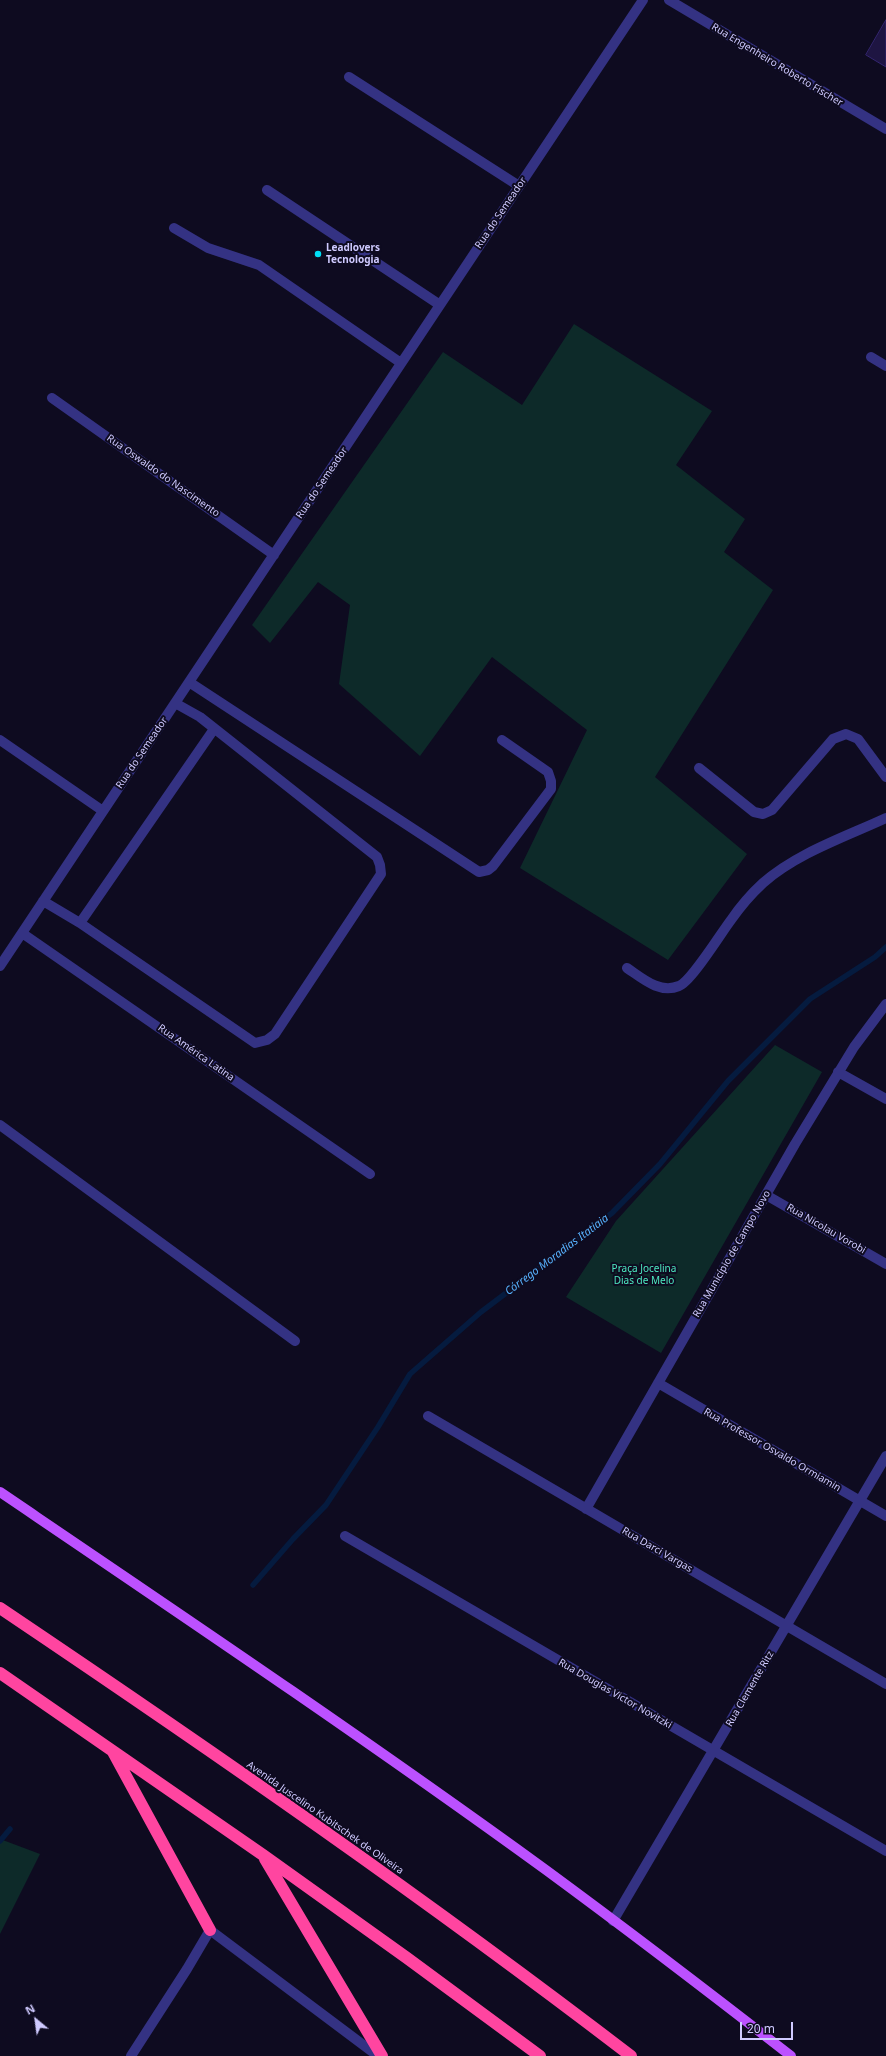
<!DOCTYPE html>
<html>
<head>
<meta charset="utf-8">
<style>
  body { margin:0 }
  #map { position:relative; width:886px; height:2056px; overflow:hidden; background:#0e0b20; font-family:"Noto Sans",sans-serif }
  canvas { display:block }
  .north { position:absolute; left:16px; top:2000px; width:40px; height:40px; -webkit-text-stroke:3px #0e0b20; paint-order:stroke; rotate:331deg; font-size:11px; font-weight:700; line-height:16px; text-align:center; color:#cfcaff }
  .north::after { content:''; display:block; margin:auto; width:14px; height:18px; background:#cfcaff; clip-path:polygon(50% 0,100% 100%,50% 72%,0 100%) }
  .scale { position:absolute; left:740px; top:2022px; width:53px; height:18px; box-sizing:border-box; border:2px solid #cfcaff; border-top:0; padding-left:5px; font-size:12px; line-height:14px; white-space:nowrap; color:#cfcaff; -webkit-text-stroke:3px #0e0b20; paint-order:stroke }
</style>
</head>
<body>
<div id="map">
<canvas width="886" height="2056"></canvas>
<div class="north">N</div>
<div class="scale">20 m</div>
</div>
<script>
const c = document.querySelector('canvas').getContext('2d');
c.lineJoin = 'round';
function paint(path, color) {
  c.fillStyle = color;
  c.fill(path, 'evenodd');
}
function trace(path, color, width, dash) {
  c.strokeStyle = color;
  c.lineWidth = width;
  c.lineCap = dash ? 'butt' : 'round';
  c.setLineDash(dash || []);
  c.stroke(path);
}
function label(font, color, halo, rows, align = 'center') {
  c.font = font + ' "Noto Sans",sans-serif';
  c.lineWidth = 4;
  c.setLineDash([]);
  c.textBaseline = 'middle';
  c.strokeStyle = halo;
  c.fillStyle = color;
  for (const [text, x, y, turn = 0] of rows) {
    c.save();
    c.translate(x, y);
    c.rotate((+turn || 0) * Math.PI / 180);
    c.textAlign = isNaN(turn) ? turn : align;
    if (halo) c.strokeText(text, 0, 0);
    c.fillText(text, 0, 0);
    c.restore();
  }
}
paint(new Path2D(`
  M574,324l138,87 -36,54 69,54 -21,33 49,38 -118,187 92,77 -79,106 -148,-92 67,-138 -95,-73 -72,99 -81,-72 11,-79 -32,-23 -48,61 -18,-18 191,-273 79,53z
  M775,1045l47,27 -161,281 -95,-56 50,-76z
  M0,1839l40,15 -40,80z`), '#0d2a29');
trace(new Path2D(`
  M253,1585l40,-46 33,-34 52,-78 32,-53 71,-62 131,-99 48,-49 68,-83 82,-82 65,-42 11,-10
  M0,1841l10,-12`), '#051b3f', 5.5);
const building = new Path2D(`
  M886,20v47l-20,-12z`);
paint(building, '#1e1542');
trace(building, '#342670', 1);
trace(new Path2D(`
  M669,0l217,129
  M349,77l170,109
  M267,190l173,115
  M174,228l34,20 51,17 142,98
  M871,357l15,9
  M52,398l222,157
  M189,682l290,190 9,-2 5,-4 58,-77v-8l-3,-9 -46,-32
  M0,740l103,71
  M699,768l55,44 9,2 9,-4 61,-71 13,-5 12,5 28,38
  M43,901l37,22 175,120 12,-3 8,-6 106,-160 -1,-9 -3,-8 -177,-140 -25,-14
  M80,923l134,-194
  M22,933l348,241
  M0,966l643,-966
  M627,968c15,10 32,26 52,18 12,-4 42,-53 52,-66 9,-13 20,-26 32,-37 34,-30 82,-46 123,-65
  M838,1072l48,27
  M0,1125l295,216
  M766,1195l120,69
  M658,1383l228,133
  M428,1416l458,268
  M586,1509l209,-365 59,-97 32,-43
  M345,1536l541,315
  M613,1921l273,-465
  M131,2056l56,-87 23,-39 168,126`), '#343283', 10);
trace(new Path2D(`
  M0,1492c183,124 367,248 546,378 83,61 164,123 245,186`), '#bc51ff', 10);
trace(new Path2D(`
  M0,1608c214,144 426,291 631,448
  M0,1673l263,182 144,103 133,98
  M113,1752l97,178
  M265,1859l117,197`), '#ff45a0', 12);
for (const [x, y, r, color] of [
  [318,254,4,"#00def5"]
]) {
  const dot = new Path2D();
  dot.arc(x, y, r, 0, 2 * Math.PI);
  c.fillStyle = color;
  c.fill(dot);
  trace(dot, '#0e0b20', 1.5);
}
label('10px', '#cfcaff', '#0e0b20', [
  ["Rua Engenheiro Roberto Fischer",777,65,31],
  ["Rua do Semeador",501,213,-56],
  ["Rua Oswaldo do Nascimento",163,476,35],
  ["Rua do Semeador",322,483,-56],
  ["Rua do Semeador",142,753,-56],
  ["Rua América Latina",196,1053,35],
  ["Rua Nicolau Vorobi",826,1229,30],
  ["Rua Município de Campo Novo",732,1254,-60],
  ["Rua Professor Osvaldo Ormiamin",772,1450,30],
  ["Rua Darci Vargas",657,1550,30],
  ["Rua Clemente Ritz",750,1689,-60],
  ["Rua Douglas Victor Novitzki",615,1694,30],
  ["Avenida Juscelino Kubitschek de Oliveira",325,1818,35]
]);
label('bold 10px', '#cfcaff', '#0e0b20', [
  ["Leadlovers",326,248],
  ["Tecnologia",326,260]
], 'left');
label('10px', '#4de8c0', '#0e0b20', [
  ["Praça Jocelina",644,1269],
  ["Dias de Melo",644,1281]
]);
label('italic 11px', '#58b3ff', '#0e0b20', [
  ["Córrego Moradias Itatiaia",557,1255,-37]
]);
</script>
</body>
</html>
